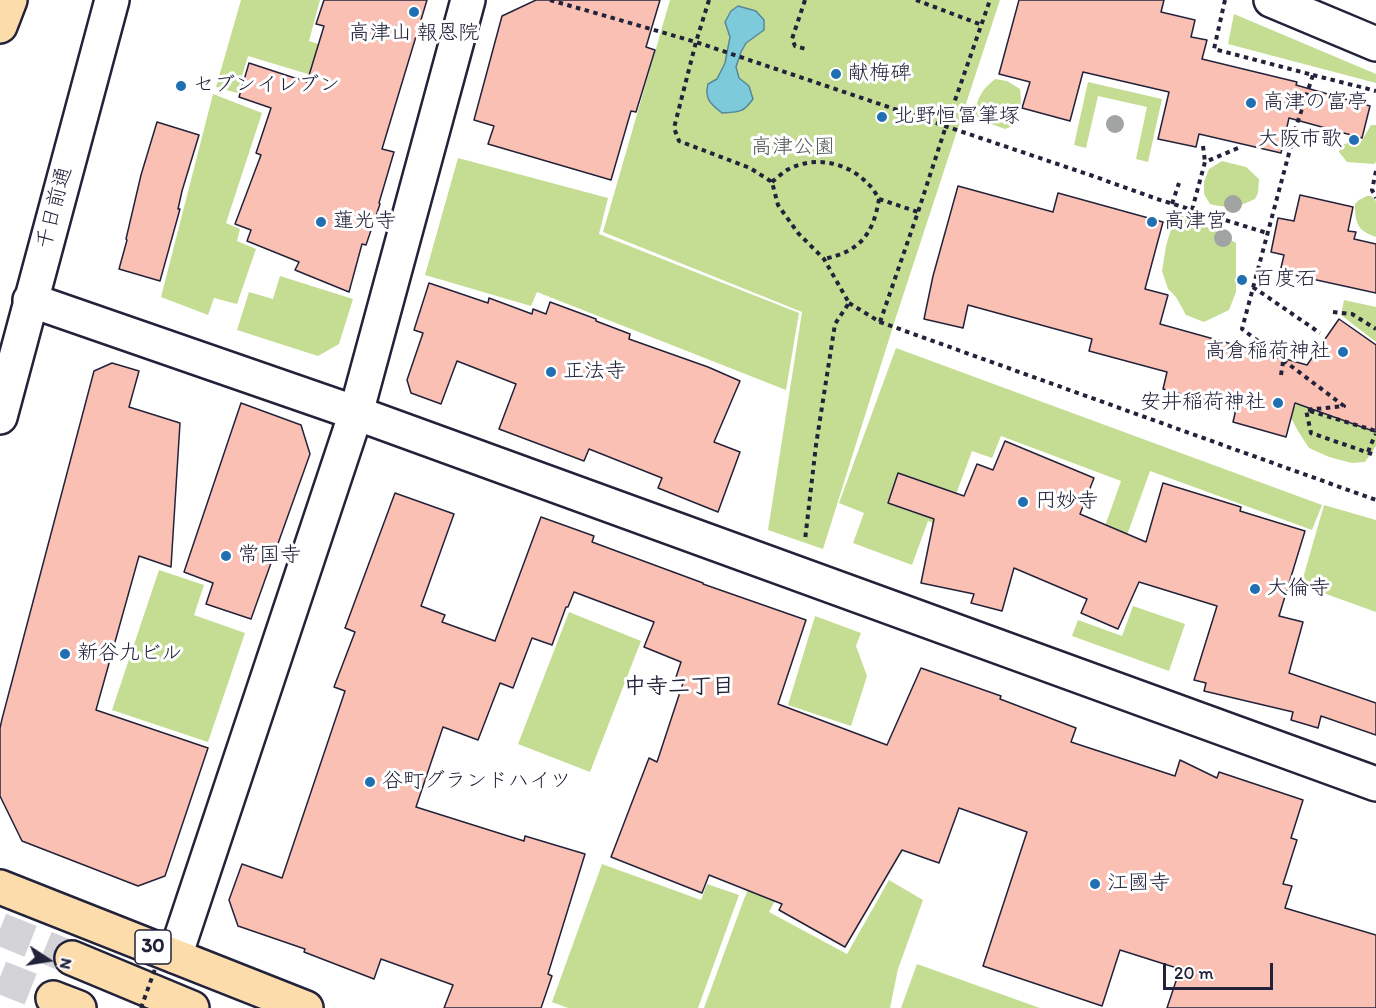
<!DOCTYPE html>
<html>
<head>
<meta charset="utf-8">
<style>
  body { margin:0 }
  #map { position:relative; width:1376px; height:1008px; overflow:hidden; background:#fff; font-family:Itim,sans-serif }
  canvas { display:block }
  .north { position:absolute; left:18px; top:930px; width:60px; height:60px; -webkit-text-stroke:4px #fff; paint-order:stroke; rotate:102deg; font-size:16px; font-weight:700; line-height:24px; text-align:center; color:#22223b }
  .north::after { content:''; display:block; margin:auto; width:21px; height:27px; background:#22223b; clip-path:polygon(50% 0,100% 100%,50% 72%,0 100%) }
  .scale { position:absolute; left:1163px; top:963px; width:110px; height:27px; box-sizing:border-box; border:3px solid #22223b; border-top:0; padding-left:8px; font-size:18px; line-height:21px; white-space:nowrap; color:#22223b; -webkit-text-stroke:4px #fff; paint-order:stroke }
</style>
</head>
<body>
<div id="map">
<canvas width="1376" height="1008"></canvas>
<div class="north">N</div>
<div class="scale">20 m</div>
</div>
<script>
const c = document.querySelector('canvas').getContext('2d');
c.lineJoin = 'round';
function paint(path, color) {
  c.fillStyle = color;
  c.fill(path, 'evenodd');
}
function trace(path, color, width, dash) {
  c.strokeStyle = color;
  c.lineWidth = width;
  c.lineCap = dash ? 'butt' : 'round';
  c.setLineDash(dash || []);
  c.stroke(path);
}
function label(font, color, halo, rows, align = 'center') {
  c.font = font + ' Itim,"Klee One",sans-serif';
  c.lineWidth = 6;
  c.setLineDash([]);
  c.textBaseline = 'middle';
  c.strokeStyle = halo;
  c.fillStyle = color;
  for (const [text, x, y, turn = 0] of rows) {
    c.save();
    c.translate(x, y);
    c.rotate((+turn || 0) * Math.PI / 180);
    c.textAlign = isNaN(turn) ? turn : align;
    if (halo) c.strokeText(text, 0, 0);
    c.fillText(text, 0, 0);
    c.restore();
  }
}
paint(new Path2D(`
  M241,0h79l-11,41 51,16 -9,30 -103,-31 -11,37 -21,-6z
  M670,0h330l-104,317 -73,232 -55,-19 34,-218 -199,-80z
  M1234,14l142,60v9l-148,-39z
  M995,79l12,2 13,8c2,14 0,23 -5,36l-10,4 -25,-9 -5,-7c3,-17 7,-23 20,-34z
  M1088,82l74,17 -14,63 -12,-3 11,-52 -49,-11 -12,52 -12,-3z
  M213,94l49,19 -36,110 14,6 -3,12 19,8 -19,55 -23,-6 -6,17 -47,-18z
  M1371,125h5v37l-2,2 -27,-2 -8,-10 1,-6 10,-4 9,3z
  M458,158l150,40 -9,36 200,79 -13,77 -249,-98 -6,14 -106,-31z
  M1222,161l24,6 13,12 -1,14 -3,6c-17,8 -26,10 -45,5l-6,-10v-12l5,-13z
  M1367,196h4l5,5v36c-19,-6 -21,-15 -21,-33l4,-4z
  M1176,212l39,19 21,12v49l-7,18 -25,12 -18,-7 -10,-18 -8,-8 -6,-18 4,-25z
  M280,276l73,23 -14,45 -21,12 -81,-26 12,-38 24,7z
  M1344,300l32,7v35l-35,-27z
  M896,348l426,157 -10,25 -162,-59 -33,92 -22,-9 26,-73 -120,-45 -9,22 -20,-7 -28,76 -16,-6 -16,44 -59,-22 11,-30 -25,-10z
  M1301,399l75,3v44l-11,16 -13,1 -23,-6 -20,-9 -11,-17 -9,-17z
  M1324,505l52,15v92l-75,-27z
  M159,570l45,15 -10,30 51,18 -37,109 -96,-32z
  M1133,606l52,18 -16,47 -97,-35 6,-16 44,16z
  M569,612l72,29 -51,131 -72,-28z
  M815,616l46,17 -5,13 11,30 -16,50 -63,-21z
  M775,832l29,14 -35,66 78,42 42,-74 34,20 -25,69 -8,39h-186l40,-109z
  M602,864l99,36 6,-16 32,11 -41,113h-130l-16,-6z
  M917,964l123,44h-139z`), '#c4dd93');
const water = new Path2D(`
  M738,6l18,5 8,9v10l-18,13 -5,9 -5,15 3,11 10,8 4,13c-10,14 -14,13 -31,14 -11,-9 -18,-14 -14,-29l9,-5 8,-16 5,-26 -5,-15 6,-11z`);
paint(water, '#7dcbda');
trace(water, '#59879a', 1.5);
const building = new Path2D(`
  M324,0h103l-45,149 12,3 -15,51 1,1 -14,41 -4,-1 -13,48 -54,-22 4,-8 -52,-21 4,-11 -16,-6 26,-69 -5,-2 15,-45 -32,-11 10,-34 58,19 17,-56 -8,-2z
  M536,0h124l-14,47 9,3 -19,62 -5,-1 -20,69 -123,-36 6,-18 -20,-6 28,-104z
  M1019,0h145l-3,12 34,8 -4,17 16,3 -5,19 95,23 -1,3 74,21 -8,32 -73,-20 -8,35 -82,-19 -3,13 -38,-8 11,-47 -86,-20 -13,49 -48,-13 8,-26 -31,-8z
  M157,122l42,13 -17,56 -4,18h2l-20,72 -41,-12 8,-29 -1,-1 15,-64z
  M958,186l95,26 5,-19 105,29 -18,67 23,6 -8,29 147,41 32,-46 37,26v87l-81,-29 -9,34 -53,-15 3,-13 -73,-20 4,-17 -78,-21 3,-12 -124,-34 -5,23 -39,-9 9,-43z
  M1300,195l53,12 -5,24 8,1 -2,7 22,5v49l-96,-21 4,-17 -13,-3 7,-34 16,3z
  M429,283l59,20 1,-5 43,16 1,-5 13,5 4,-12 46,17v2l34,13 -1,5 79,28 32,14 -26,61 26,10 -22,60 -60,-24 4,-10 -73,-29 -5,12 -85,-32 17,-45 -59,-23 -16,43 -30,-11 -4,-13 16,-47 -9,-3z
  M112,363l27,8 -10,36 51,16 -9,144 -32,-11 -43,154 112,38 -43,128 -27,10 -116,-45 -22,-45v-68l2,-9 92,-348z
  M241,403l60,22 9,29 -59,165 -45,-15 7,-21 -29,-11z
  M1005,441l89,37 -14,36 66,28 17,-59 78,24 -1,4 65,20 -26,85 24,6 -14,51 87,30v32l-55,-19 -3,12 -27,-8 2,-8 -89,-21 2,-8 -12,-3 23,-74 -78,-24 -21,47 -37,-16 6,-14 -73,-31 -12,43 -31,-8 3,-9 -53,-11 13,-64 -46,-16 10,-30 66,23 13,-32 16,6z
  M395,493l59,21 -33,92 24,9 -3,7 53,19 46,-124 53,19 -2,6 111,41v1l103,36 -28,84 109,41 34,-77 80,28 -1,3 76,29 -5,14 104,34 5,-16 37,18 2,-6 84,28 -12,38 6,2 -14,44 9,2 -7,22 91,27v73h-209l13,-39 -60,-19 -18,56 -119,-40 44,-134 -68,-24 -20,55 -37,-13 -57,97 -66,-37 3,-6 -73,-29 -7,18 -91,-36 38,-99 8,4 27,-82 -8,-3 5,-15 -37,-15 10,-25 -80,-30 -6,15h-2l-14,38 -20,-7 -19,50 -13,-5 -22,57 -35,-13 -27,80 108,34 1,-5 60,18 -37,120 4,2 -11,32h-97l9,-23 -72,-26 -7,20 -70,-27 1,-3 -67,-23 -9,-26 13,-36 40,14 63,-187 -11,-4 21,-55 -10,-4z`);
paint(building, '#fbc0b4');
trace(building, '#22223b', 1.5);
trace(new Path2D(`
  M0,929l72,29
  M0,977l53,21`), '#d3d3d8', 33, [33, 16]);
const minor = new Path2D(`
  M30,300l326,113 1020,371`);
const tertiary = new Path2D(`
  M1271,0l105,44
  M175,956l181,-543 112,-413`);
const secondary = new Path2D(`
  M0,417l112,-417`);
const primary = new Path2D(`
  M0,887l306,121
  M72,958l120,50
  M53,998l26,10`);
const motorway = new Path2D(`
  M0,26l10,-26`);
trace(minor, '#22223b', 38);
trace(tertiary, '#22223b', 38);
trace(secondary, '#22223b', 38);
trace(primary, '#22223b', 38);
trace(motorway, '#22223b', 38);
trace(new Path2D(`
  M550,0l146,42 397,134 64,23 110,34
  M709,0l-13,42 -22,86 5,13 71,27 22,14 6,23 20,28 26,26 25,44 -14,21 -19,121 -11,95
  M805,0l-13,39 3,7 11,3
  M916,0l66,25
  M1225,0l-11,49 99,26 -17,52 -54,202 102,77 -38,4 5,23 64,22
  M1313,75l63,16
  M1203,146l2,16
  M1376,171l-4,19 4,8
  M772,182c5,-4 10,-9 15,-12 27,-15 61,-8 81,14 5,4 8,10 11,15 -6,36 -19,52 -55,60
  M879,199l39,13
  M1172,204l7,-21
  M1192,210l13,-48 33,-14
  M1253,287l67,46
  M849,303l31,19 496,178
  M1333,312l19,2 24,15
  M880,322l38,-110 28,-86 44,-126
  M1281,375l2,-13
  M1310,411l66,20
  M1368,452l4,-10 4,-8`), '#22223b', 4, [4.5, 4.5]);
trace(minor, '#fff', 33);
trace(tertiary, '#fff', 33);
trace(secondary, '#fff', 33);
trace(primary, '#fddcac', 33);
trace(motorway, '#fddcac', 33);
trace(new Path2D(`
  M141,1008l14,-39`), '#22223b', 4, [4.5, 4.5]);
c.fillStyle = '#a0a4a2';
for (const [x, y] of [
  [1115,124],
  [1233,204],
  [1223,238]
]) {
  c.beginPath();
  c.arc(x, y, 9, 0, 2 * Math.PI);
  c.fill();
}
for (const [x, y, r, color] of [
  [414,12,6,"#1f6fb2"],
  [836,74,6,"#1f6fb2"],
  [181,86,6,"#1f6fb2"],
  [1251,103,6,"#1f6fb2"],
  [882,117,6,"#1f6fb2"],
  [1354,140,6,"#1f6fb2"],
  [321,222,6,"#1f6fb2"],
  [1152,222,6,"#1f6fb2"],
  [1242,280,6,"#1f6fb2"],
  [1343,352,6,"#1f6fb2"],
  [551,372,6,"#1f6fb2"],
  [1278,403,6,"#1f6fb2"],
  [1023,502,6,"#1f6fb2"],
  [226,556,6,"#1f6fb2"],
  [1255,589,6,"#1f6fb2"],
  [65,654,6,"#1f6fb2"],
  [370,782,6,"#1f6fb2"],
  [1095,884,6,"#1f6fb2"]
]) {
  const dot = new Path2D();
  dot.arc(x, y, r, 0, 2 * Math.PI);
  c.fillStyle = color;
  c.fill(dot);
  trace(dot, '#fff', 2);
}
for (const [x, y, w] of [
  [153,947,36]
]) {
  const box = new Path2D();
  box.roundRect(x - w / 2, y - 17, w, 34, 4.5);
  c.fillStyle = '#fff';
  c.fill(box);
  trace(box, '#22223b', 1.5);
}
label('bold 20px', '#22223b', null, [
  ["30",153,947]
]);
label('21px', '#22223b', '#fff', [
  ["高津山 報恩院",414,34,"center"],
  ["献梅碑",848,74],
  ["セブンイレブン",193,86],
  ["高津の富亭",1263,103],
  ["北野恒冨筆塚",894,117],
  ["大阪市歌",1342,140,"right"],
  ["蓮光寺",333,222],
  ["高津宮",1164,222],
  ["百度石",1254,280],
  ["高倉稲荷神社",1331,352,"right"],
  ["正法寺",563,372],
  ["安井稲荷神社",1266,403,"right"],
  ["円妙寺",1035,502],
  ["常国寺",238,556],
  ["大倫寺",1267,589],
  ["新谷九ビル",77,654],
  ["谷町グランドハイツ",382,782],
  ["江國寺",1107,884]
], 'left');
label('21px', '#535a55', '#fff', [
  ["高津公園",793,148]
]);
label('21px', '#22223b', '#fff', [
  ["千日前通",55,208,-75]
]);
label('bold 22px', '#22223b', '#fff', [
  ["中寺二丁目",679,687]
]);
</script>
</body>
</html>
